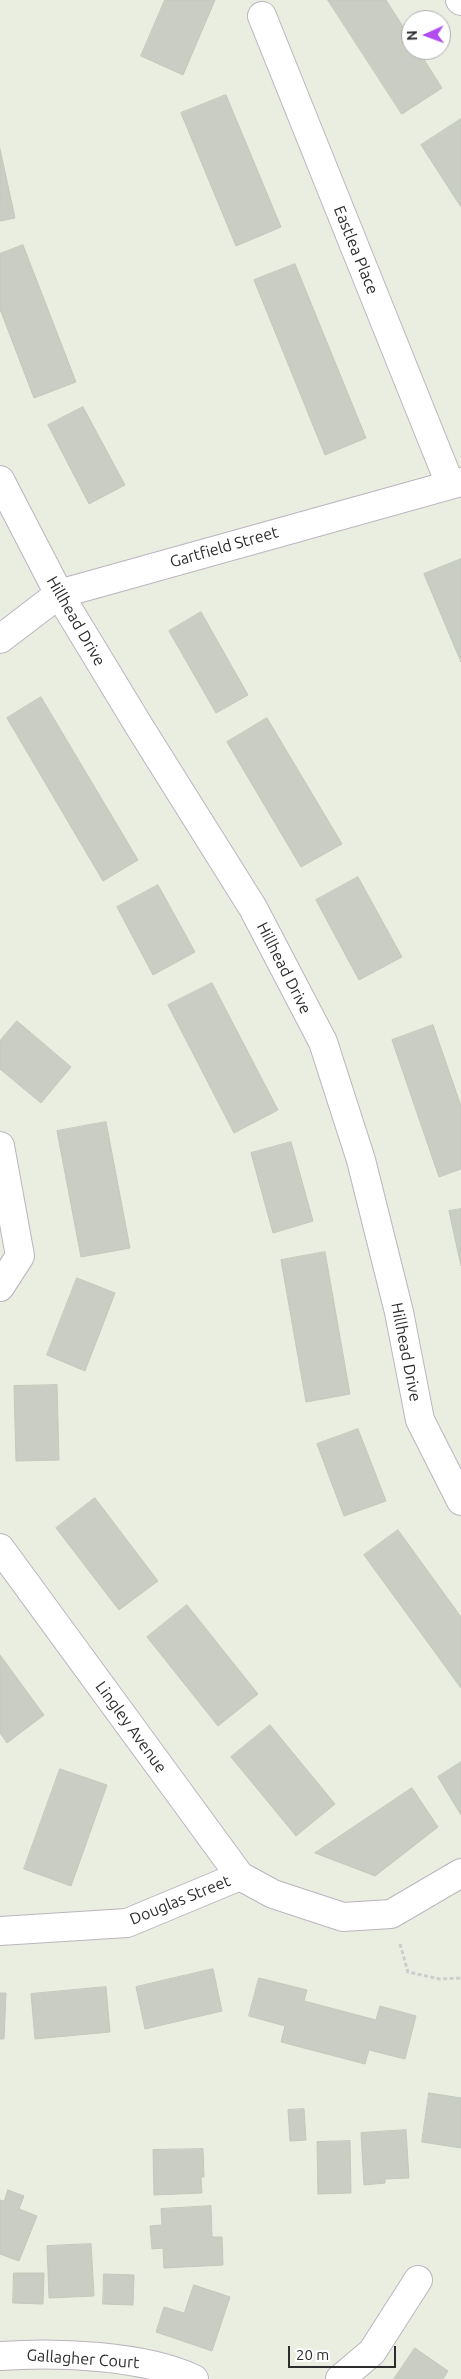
<!DOCTYPE html>
<html>
<head>
<meta charset="utf-8">
<style>
  body { margin:0 }
  #map { position:relative; width:461px; height:2379px; overflow:hidden; background:#e9eee1; font-family:Ubuntu,sans-serif }
  canvas { display:block }
  .north { position:absolute; left:401px; top:10px; width:50px; height:50px; box-sizing:border-box; background:#fff; border:1px solid #ababab; border-radius:50%; rotate:268deg; font-size:14px; font-weight:700; line-height:20px; text-align:center; color:#2d2d2d }
  .north::after { content:''; display:block; margin:auto; width:18px; height:22px; background:#b24cef; clip-path:polygon(50% 0,100% 100%,50% 72%,0 100%) }
  .scale { position:absolute; left:288px; top:2346px; width:108px; height:22px; box-sizing:border-box; border:2px solid #2d2d2d; border-top:0; padding-left:6px; font-size:15px; line-height:18px; white-space:nowrap; color:#2d2d2d; -webkit-text-stroke:4px #fff; paint-order:stroke }
</style>
</head>
<body>
<div id="map">
<canvas width="461" height="2379"></canvas>
<div class="north">N</div>
<div class="scale">20 m</div>
</div>
<script>
const c = document.querySelector('canvas').getContext('2d');
c.lineJoin = 'round';
function paint(path, color) {
  c.fillStyle = color;
  c.fill(path, 'evenodd');
}
function trace(path, color, width, dash) {
  c.strokeStyle = color;
  c.lineWidth = width;
  c.lineCap = dash ? 'butt' : 'round';
  c.setLineDash(dash || []);
  c.stroke(path);
}
function label(font, color, halo, rows, align = 'center') {
  c.font = font + ' Ubuntu,sans-serif';
  c.lineWidth = 4.5;
  c.setLineDash([]);
  c.textBaseline = 'middle';
  c.strokeStyle = halo;
  c.fillStyle = color;
  for (const [text, x, y, turn = 0] of rows) {
    c.save();
    c.translate(x, y);
    c.rotate((+turn || 0) * Math.PI / 180);
    c.textAlign = isNaN(turn) ? turn : align;
    if (halo) c.strokeText(text, 0, 0);
    c.fillText(text, 0, 0);
    c.restore();
  }
}
const building = new Path2D(`
  M165,0h50l-32,75 -42,-19z
  M328,0h58l25,39v11h7l24,38 -40,26z
  M226,95l55,132 -45,19 -55,-133z
  M461,119v88l-40,-62z
  M0,149l15,69 -15,3z
  M23,245l53,137 -42,16 -34,-89v-55z
  M295,264l71,174 -41,17 -71,-175z
  M83,407l42,78 -36,19 -41,-79z
  M461,559v103l-37,-88z
  M201,612l47,83 -32,18 -47,-82z
  M41,697l97,163 -35,21 -96,-163z
  M267,718l75,126 -41,23 -74,-125z
  M358,877l44,80 -43,23 -43,-80z
  M158,885l37,67 -42,23 -36,-68z
  M212,983l66,127 -44,23 -66,-128z
  M17,1021l54,46 -30,36 -41,-34v-28z
  M433,1025l28,81v63l-22,8 -47,-137z
  M106,1122l24,126 -49,9 -24,-126z
  M291,1142l22,79 -40,12 -22,-80z
  M461,1209v57l-12,-55z
  M325,1252l25,142 -44,8 -25,-142z
  M77,1278l38,15 -30,78 -38,-16z
  M57,1385l2,75 -43,1 -2,-75z
  M358,1429l28,72 -42,15 -27,-72z
  M95,1498l63,83 -39,29 -63,-82z
  M398,1530l63,87v71l-97,-133z
  M187,1605l71,89 -40,32 -71,-89z
  M0,1655l44,60 -37,28 -7,-10z
  M270,1725l65,79 -39,32 -65,-79z
  M461,1762v53l-23,-38z
  M60,1769l47,16 -36,101 -47,-17z
  M412,1788l26,39 -63,49 -60,-23z
  M213,1969l9,42 -77,18 -9,-42z
  M259,1978l48,12 -3,11 72,19 4,-14 36,10 -11,43 -36,-9 -4,14 -84,-22 4,-16 -36,-10z
  M106,1987l4,45 -75,7 -4,-45z
  M0,1993h6l-2,46h-4z
  M429,2093l32,5v50l-39,-6z
  M304,2109l2,31 -16,1 -2,-31z
  M406,2130l3,48 -24,1v4l-21,2 -3,-52z
  M350,2141l1,52 -33,1 -1,-52z
  M203,2149l1,28h-3l1,16 -48,2 -1,-45z
  M8,2190l16,6 -5,13 18,7 -18,45 -19,-7v-54l4,1z
  M211,2206l1,31h10l1,28 -59,3 -1,-20 -11,1 -2,-23 12,-1 -1,-16z
  M91,2244l3,52 -45,2 -2,-52z
  M14,2273h30l-1,31 -30,-1z
  M104,2274l30,1 -1,30 -30,-1z
  M194,2285l36,12 -18,54 -56,-19 8,-25 20,6z
  M415,2348l33,23 -5,8h-49z`);
paint(building, '#c9cdc3');
trace(building, '#c2c9ba', 1);
const minor = new Path2D(`
  M460,0l1,1
  M262,16l188,468
  M0,480l59,114 80,132 114,182 70,134 38,118 38,152 21,108 41,81
  M0,639l59,-45 402,-112
  M0,1146l20,110 -20,31
  M0,1548l240,328 33,18 70,23 48,-3 70,-41
  M0,1931l127,-8 113,-47
  M0,2356c56,-4 143,-1 194,23
  M340,2379l32,-27 46,-72`);
trace(minor, '#bbb4bf', 30);
trace(new Path2D(`
  M400,1944l8,28 32,7 21,-1`), '#cdcdcd', 3, [4, 2.5]);
trace(minor, '#fff', 28);
label('16px', '#2d2d2d', '#fff', [
  ["Eastlea Place",356,250,68],
  ["Gartfield Street",224,547,-16],
  ["Hillhead Drive",76,621,60],
  ["Hillhead Drive",284,968,63],
  ["Hillhead Drive",406,1352,79],
  ["Lingley Avenue",131,1727,54],
  ["Douglas Street",180,1900,-22],
  ["Gallagher Court",83,2359,4]
]);
</script>
</body>
</html>
